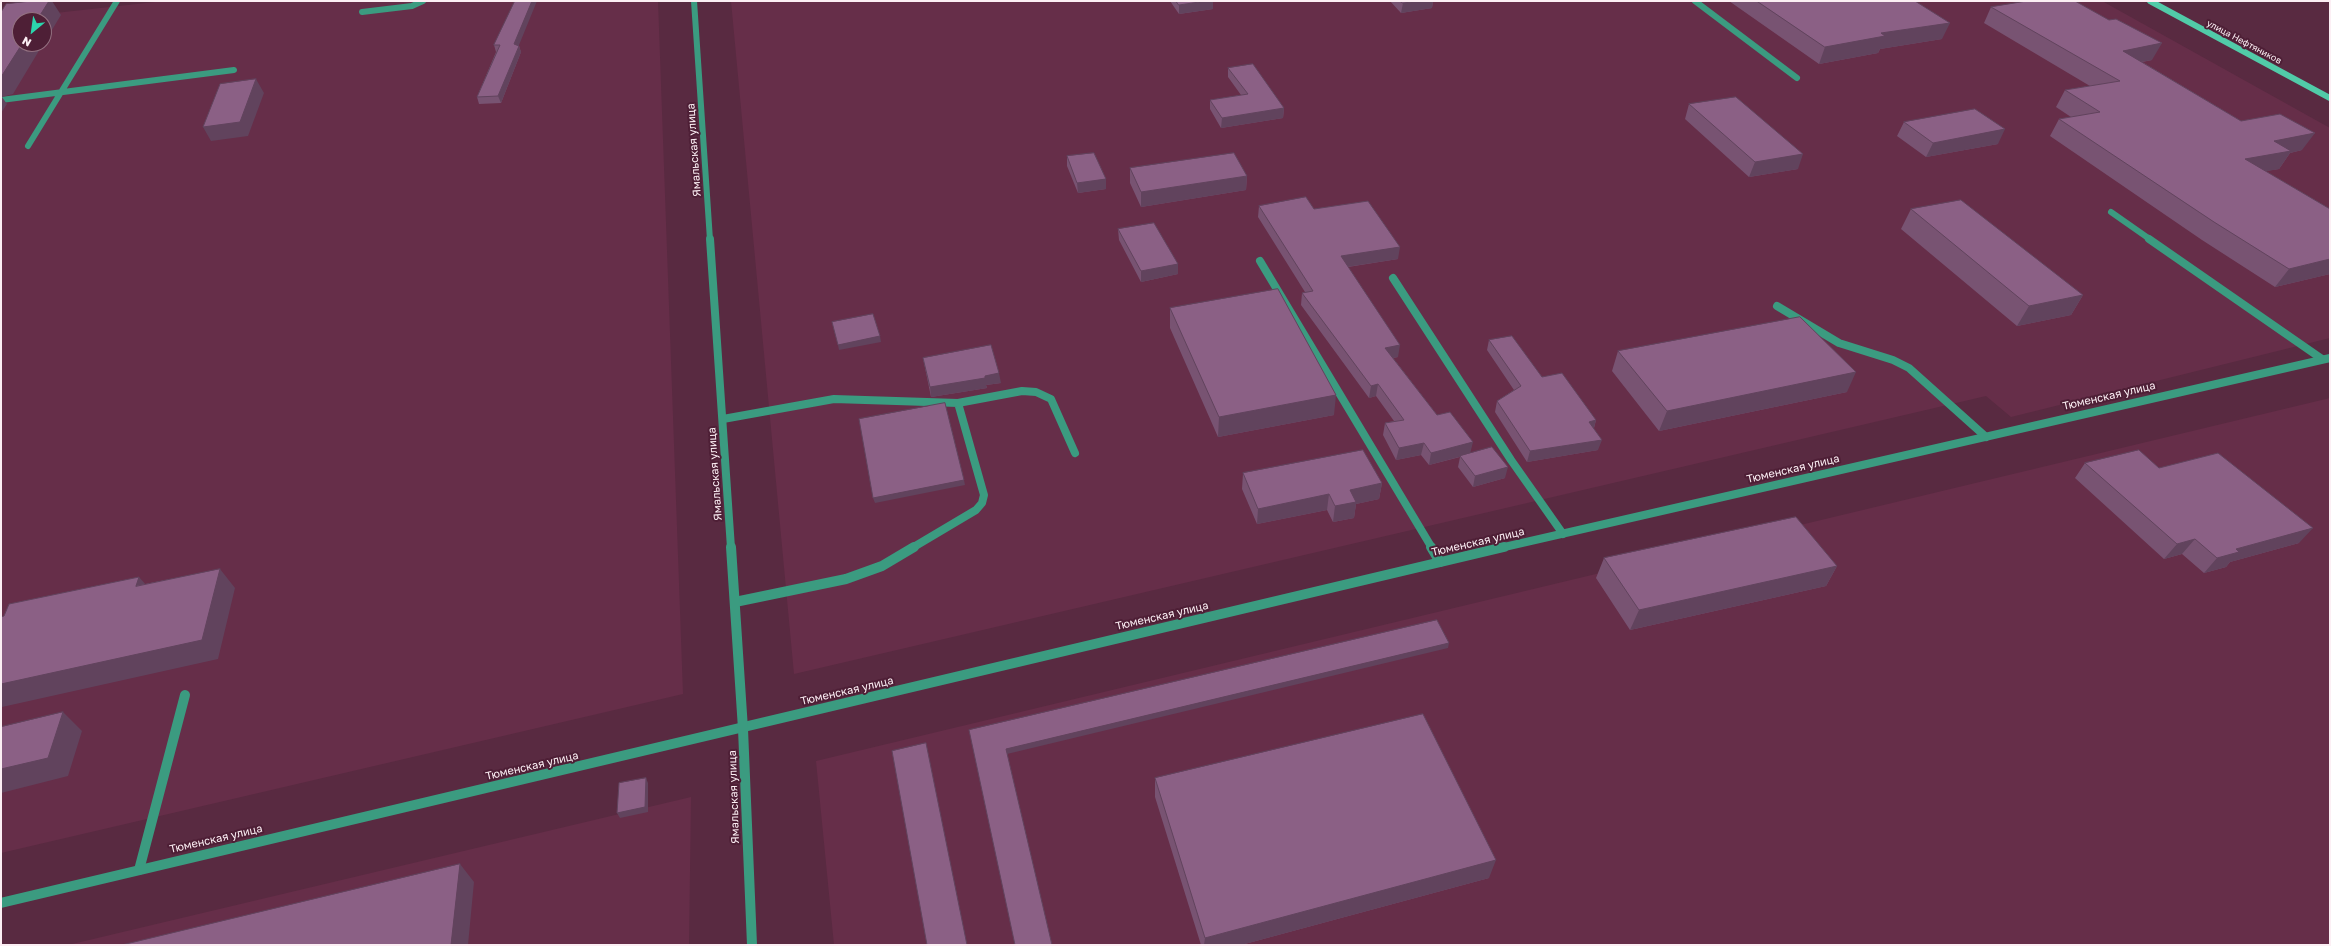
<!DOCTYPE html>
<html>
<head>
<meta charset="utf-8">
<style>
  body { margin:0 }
  #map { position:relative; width:2331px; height:946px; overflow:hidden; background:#592a41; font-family:"Golos Text",sans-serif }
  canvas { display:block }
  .frame { position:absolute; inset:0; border:2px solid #fceff4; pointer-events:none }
  .north { position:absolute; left:12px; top:12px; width:40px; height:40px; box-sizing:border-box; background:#4e1f36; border:1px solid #947282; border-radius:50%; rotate:209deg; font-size:11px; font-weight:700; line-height:16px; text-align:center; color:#fceff4 }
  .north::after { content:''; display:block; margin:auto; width:14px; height:18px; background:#2bd5ac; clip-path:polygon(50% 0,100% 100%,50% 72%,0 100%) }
</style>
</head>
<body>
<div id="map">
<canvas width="2331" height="946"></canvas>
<div class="frame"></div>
<div class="north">N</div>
</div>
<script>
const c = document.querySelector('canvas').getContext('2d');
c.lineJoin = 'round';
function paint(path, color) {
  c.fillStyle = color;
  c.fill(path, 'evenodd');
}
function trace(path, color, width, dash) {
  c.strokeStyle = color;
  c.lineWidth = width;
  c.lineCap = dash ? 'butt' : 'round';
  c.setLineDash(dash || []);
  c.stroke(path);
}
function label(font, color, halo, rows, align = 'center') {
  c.font = font + ' "Golos Text",sans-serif';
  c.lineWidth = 4;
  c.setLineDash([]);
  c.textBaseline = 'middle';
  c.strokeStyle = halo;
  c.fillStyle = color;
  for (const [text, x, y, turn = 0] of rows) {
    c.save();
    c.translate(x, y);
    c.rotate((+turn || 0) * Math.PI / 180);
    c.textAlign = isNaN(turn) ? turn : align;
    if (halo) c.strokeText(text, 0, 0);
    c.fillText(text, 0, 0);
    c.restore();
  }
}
paint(new Path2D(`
  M164,1h494l25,693 -682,159v-834zM20,20h24v24h-24z
  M731,1h1371l228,127v210l-319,79 -25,-21 -1192,278z
  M2330,398v547h-1496l-18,-184z
  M691,797l-2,148h-621z`), '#662e49');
trace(new Path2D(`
  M1695,1l102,77
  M362,12l50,-6 11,-5
  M1,100l233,-30
  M28,146l89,-145
  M2111,212l40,28`), '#3b9b80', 6);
trace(new Path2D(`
  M2149,239l173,120
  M1260,261l172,287
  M1393,278l118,182 52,74
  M1777,306l62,37 54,17 16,8 77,69
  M723,419l111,-20 124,4 64,-12 14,1 15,7 24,54
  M912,548l64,-38 6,-7 2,-8 -26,-92`), '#3b9b80', 8);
trace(new Path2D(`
  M1431,547l9,15
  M735,602l111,-23 36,-13 32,-19
  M139,870l46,-175`), '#3b9b80', 10);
trace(new Path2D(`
  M1500,548l830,-190`), '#3b9b80', 8);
trace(new Path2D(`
  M1,903l1503,-356`), '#3b9b80', 10);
trace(new Path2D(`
  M694,1l16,239`), '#3b9b80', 6);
trace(new Path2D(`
  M710,239l21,309`), '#3b9b80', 8);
trace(new Path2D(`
  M731,547l12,182 9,216`), '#3b9b80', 10);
trace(new Path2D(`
  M2150,1l180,97`), '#51cba8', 6);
paint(new Path2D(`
  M515,1l4,45 2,6 -20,51 -22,1 -2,-7 19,-45 -2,-7z
  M1170,1h43v8l-34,5z
  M1390,1h43l-1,7 -31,5z
  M1729,1h186l27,38 -62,10 -2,4 -59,11z
  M1991,7l161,53 -10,2 99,59 61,29 -12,3 -11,16 -14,2 65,38v65l-55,13 -73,-47 -152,-104 9,-17 12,-2 -15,-10 9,-17 25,-4 -106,-63z
  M1228,68l56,40 -1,10 -62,10 -11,-19v-9l31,-5 -13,-18z
  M1689,104l109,65 -49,8 -64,-58z
  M1904,122l94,22 -72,13 -29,-21z
  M1067,156l39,33 -28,4 -11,-27z
  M1130,168l117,8 -1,14 -105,17 -11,-24z
  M1259,206l55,3 84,50 -50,8 50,90 -5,1 44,57 33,39 35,24 -32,9 -15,-20 2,-10 -31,8 -8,-10 -25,5 -13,-25 2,-12 9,-2 -18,-25 -7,2 -68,-93 1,-12 3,-1 -47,-75z
  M1911,209l172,86 -12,20 -54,11 -116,-97z
  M1118,229l60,45 -37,8 -22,-42z
  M1170,308l164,107 -116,22 -48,-109z
  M1489,340l53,37 54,43 -2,8 4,22 -71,12 -32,-50 2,-11 17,-11 -27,-40z
  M1618,351l229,41 -188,39 -47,-60z
  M923,358l78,25 -15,2 1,3 -56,9z
  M2085,463l74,5 140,75 -69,19 -4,5 -22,6 -22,-19 -18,5 -89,-81z
  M1243,473l139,10 -3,16 -23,5 -2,14 -21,4 -6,-12 -70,14 -15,-35z
  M1604,558l233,8 -11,20 -196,44 -34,-52z
  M1155,778l334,100 -248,67h-40l-46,-148z`), '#785372');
paint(new Path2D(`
  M49,1h3l9,14 -17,28v-23h-7z
  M532,1h5l-20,49 -3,-6z
  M1206,1h7v8l-34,5v-9z
  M1420,1h13l-1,7 -31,5 2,-10z
  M1950,23l-8,16 -62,10 -2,4 -59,11 6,-17 56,-14z
  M2162,43l-10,17 -39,7 10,-16z
  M22,44h21l-30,50 -11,3 5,7 -6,9v-36z
  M519,46l2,6 -20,51 -3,-7z
  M256,79l8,14 -16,43 -37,5 -8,-14z
  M1284,108l-1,10 -62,10 1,-10z
  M2005,129l-7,15 -72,13 7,-14z
  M2315,133l-13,17 -12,3 -11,16 -45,8 11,-18 29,-18z
  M1803,154l-5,15 -49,8 6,-15z
  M1247,176l-1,14 -105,17v-15z
  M1106,179v10l-28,4 -1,-10z
  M1400,247l-2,12 -58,9 1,-12z
  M2330,259v15l-55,13 14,-18z
  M1178,264v10l-37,8v-11z
  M2083,295l-12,20 -54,11 12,-20z
  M880,336l1,6 -42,8 -1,-5z
  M1400,345l-2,12 -15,3 2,-12z
  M1856,372l-9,20 -188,39 8,-20z
  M999,373l2,10 -15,2 1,3 -56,9 -1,-10 55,-11z
  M1378,384l-2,12 -7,2 2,-12z
  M1336,395l-2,20 -116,22 1,-20z
  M1596,420l-3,11 -4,-9z
  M1602,440l-4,10 -71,12 3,-11z
  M1473,442l-3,12 -41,11 2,-12z
  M1424,443l-3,12 -25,5 3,-12z
  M1508,467l-3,11 -32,9 2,-11z
  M964,480l1,5 -90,18 -2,-5z
  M1382,483l-3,16 -23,5 -2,14 -21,4 2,-16 15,-16z
  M1329,494l-2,16 -70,14 1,-15z
  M2313,528l-14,15 -69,19 -4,5 -22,6 13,-15 19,-9z
  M2195,539l-13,15 -18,5 13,-15z
  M1837,566l-11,20 -196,44 9,-20z
  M220,569l15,19 -17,71 -216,48 -1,2v-25z
  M139,577l17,19 -20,-10z
  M1449,643l-1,5 -441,106 -1,-5z
  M63,712l19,19 -14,45 -67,17v-24z
  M646,778l2,5v29l-28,6 -3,-5z
  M1496,860l-7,18 -248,67h-37l1,-7z
  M460,864l14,18 -6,63h-17z`), '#61435d');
const building = new Path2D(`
  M32,1h17l-12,19h-17v24h2l-21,33v-65l5,-8z
  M515,1h17l-18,43 5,2 -21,50 -21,1 23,-52h-6z
  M1176,1h30l-27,4z
  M1400,1h20l-17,2z
  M1757,1h158l35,22 -69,10 4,3 -60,11z
  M2027,1h48l34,19 7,-1 46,24 -39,8 118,70 39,-7 35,19 -41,8 17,10 -46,8 85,50v50l-41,10 -75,-47 -155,-103 41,-7 -35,-22 55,-9 -129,-74z
  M1253,64l31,44 -62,10 -12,-18 38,-6 -20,-26z
  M256,79l-16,43 -37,5 17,-43z
  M1736,97l67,57 -48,8 -66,-58z
  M1975,109l30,20 -72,14 -29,-21z
  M1094,153l12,26 -29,4 -10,-27z
  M1234,153l13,23 -106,16 -11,-24z
  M1306,197l8,12 54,-8 32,46 -59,9 59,89 -15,3 52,67 13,-3 23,30 -42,11 -7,-10 -25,5 -14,-25 19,-3 -26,-36 -7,2 -69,-93 11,-2 -54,-85z
  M1961,200l122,95 -54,11 -118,-97z
  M1154,223l24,41 -37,7 -23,-42z
  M1278,289l58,106 -117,22 -49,-109z
  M873,314l7,22 -42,9 -6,-23z
  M1800,317l56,55 -189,39 -49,-60z
  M1512,336l30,41 20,-4 34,47 -7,2 13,18 -72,11 -33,-50 24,-15 -32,-46z
  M991,345l8,28 -14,3v2l-55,9 -7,-29z
  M945,403l19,77 -91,18 -14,-79z
  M1492,447l16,20 -33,9 -15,-20z
  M1363,450l19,33 -32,7 6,12 -21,4 -6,-12 -71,15 -15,-36z
  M2139,450l20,18 59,-15 95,75 -77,21 3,3 -22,6 -22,-19 -18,5 -92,-81z
  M1796,517l41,49 -198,44 -35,-52z
  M220,569l-18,71 -201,44v-67l3,-1 5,-12 130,-27 -3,9z
  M1437,620l12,23 -443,106 46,196h-37l-46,-215z
  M63,712l-15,46 -47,11v-42z
  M1423,714l73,146 -291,78 -50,-160z
  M926,743l41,202h-40l-35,-194z
  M646,778l-1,29 -28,6 2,-30z
  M460,864l-9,81h-329z`);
paint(building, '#8b6085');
trace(building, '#61435d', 1);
label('9px', '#fceff4', '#4e1f36', [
  ["улица Нефтяников",2244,42,28]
]);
label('11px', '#fceff4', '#4e1f36', [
  ["Ямальская улица",694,150,-94],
  ["Тюменская улица",2109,396,-13],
  ["Тюменская улица",1793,469,-13],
  ["Ямальская улица",715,474,-94],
  ["Тюменская улица",1478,542,-13],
  ["Тюменская улица",1162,616,-13],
  ["Тюменская улица",847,691,-13],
  ["Тюменская улица",532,766,-13],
  ["Ямальская улица",734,797,-92],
  ["Тюменская улица",216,839,-13]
]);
</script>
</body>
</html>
